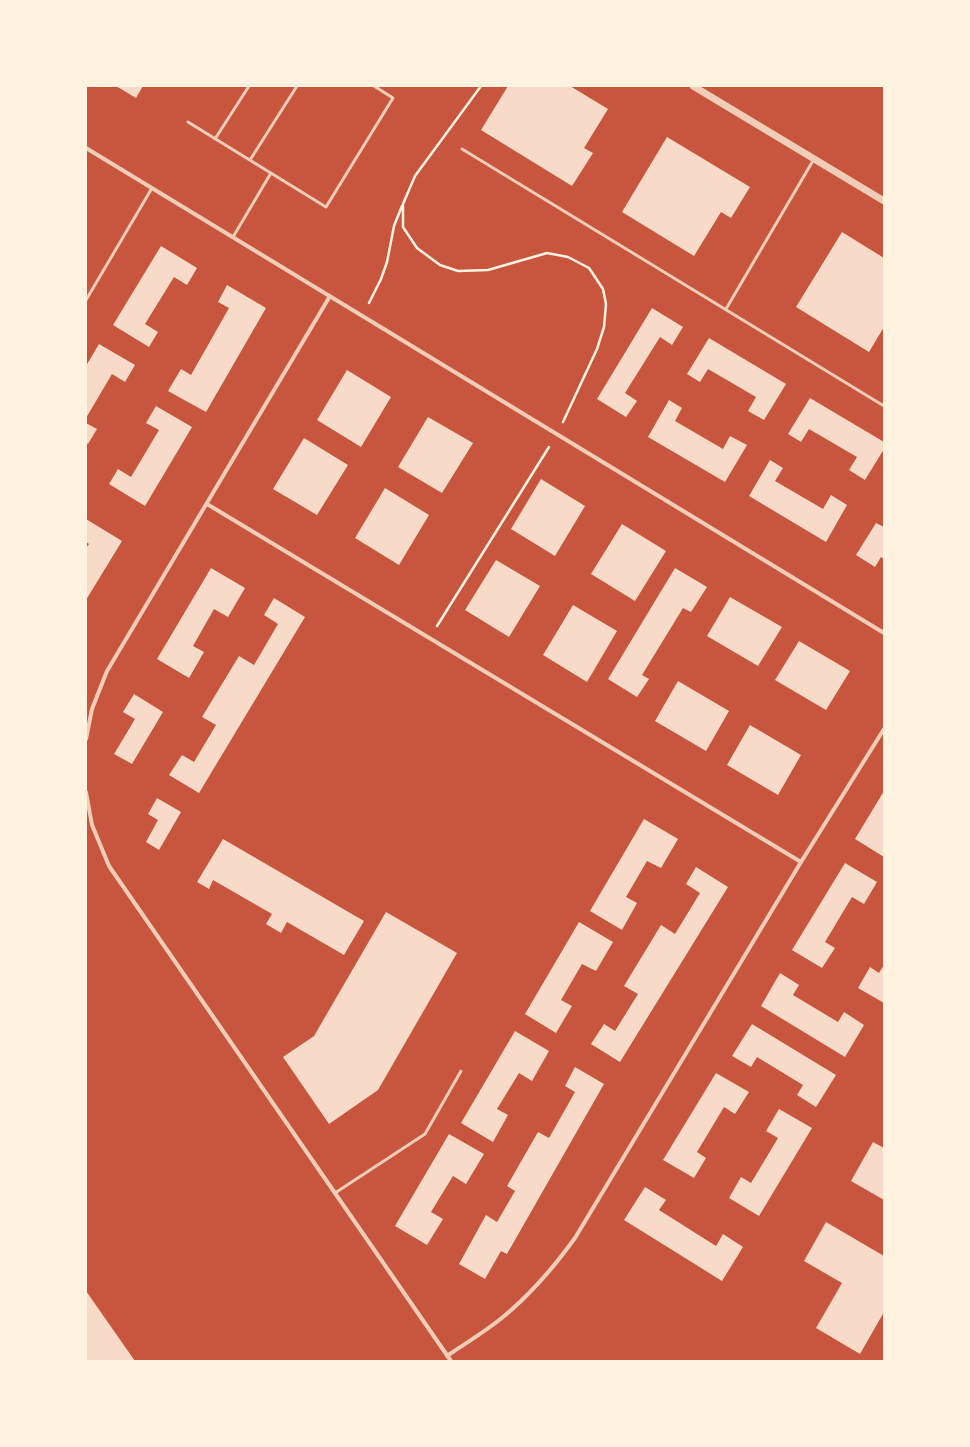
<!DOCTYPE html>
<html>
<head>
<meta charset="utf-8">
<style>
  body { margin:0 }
  #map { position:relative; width:970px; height:1447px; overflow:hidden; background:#c8553d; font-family:"Source Sans 3",sans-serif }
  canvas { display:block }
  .frame { position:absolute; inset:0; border:87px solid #fff3e0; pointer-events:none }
</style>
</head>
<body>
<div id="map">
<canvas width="970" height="1447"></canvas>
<div class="frame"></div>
</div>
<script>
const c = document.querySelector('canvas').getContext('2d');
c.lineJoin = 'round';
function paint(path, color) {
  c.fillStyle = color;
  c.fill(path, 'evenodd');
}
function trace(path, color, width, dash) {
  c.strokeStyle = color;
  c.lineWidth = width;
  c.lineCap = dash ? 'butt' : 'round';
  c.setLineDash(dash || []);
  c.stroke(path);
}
paint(new Path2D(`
  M116,86h27l-7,12z
  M508,86h62l38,23 -24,39 9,5 -21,33 -91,-56z
  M667,137l83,50 -19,31 -10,-6 -27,44 -72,-44z
  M842,232l42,26v69l-15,25 -73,-45z
  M161,246l36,22 -10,17 -13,-8 -29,47 13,8 -9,15 -36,-22z
  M227,285l39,23 -60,104 -38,-21 13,-22 10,6 38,-67 -11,-6z
  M652,308l31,19 -11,18 -12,-8 -35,56 12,8 -11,16 -29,-18z
  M709,338l77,46 -22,36 -16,-9 8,-14 -48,-28 -8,13 -13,-8z
  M99,344l36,21 -10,17 -13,-8 -26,44v-52z
  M347,370l44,27 -30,50 -44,-27z
  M810,398l74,44v7l-19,31 -16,-10 8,-13 -48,-28 -8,13 -13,-8z
  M669,400l13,8 -7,13 48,28 7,-13 17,9 -22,37 -77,-45z
  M156,406l36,21 -47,79 -36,-22 9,-15 13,8 28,-47 -13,-7z
  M428,417l45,26 -31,50 -44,-26z
  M86,423l11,6 -9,15 -2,-1z
  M304,438l44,27 -31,50 -44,-26z
  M770,460l13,8 -8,13 48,28 8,-14 16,10 -21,37 -77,-46z
  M541,479l44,27 -30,50 -44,-27z
  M385,488l44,27 -30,50 -44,-27z
  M86,519l36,22 -36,59v-52l3,-4 -3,-2z
  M876,523l8,4v32l-3,-2 -6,10 -19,-12z
  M622,524l44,27 -31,50 -44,-27z
  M496,560l44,26 -31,51 -44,-27z
  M211,568l34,20 -17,29 -14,-8 -21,37 11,6 -15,26 -32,-19z
  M675,568l32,19 -16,25 -8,-4 -41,67 7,4 -12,18 -29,-18z
  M730,597l52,30 -24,39 -51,-30z
  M274,598l31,19 -106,176 -30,-18 13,-20 12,7 22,-37 -14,-8 37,-61 15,9 24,-41 -14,-9z
  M573,605l44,26 -30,51 -44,-27z
  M799,641l51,30 -24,39 -51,-30z
  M678,681l51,30 -23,40 -51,-30z
  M134,694l29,18 -31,52 -18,-10 21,-35 -12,-7z
  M750,725l51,30 -23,40 -51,-30z
  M884,791v66l-29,-18z
  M157,798l24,14 -22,38 -13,-8 12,-22 -10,-6z
  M644,819l34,20 -17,29 -14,-7 -21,36 11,6 -15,27 -32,-19z
  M223,839l141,82 -20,34 -57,-33 -6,11 -15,-9 6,-10 -59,-34 -4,9 -12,-7z
  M845,863l32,19 -13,22 -12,-7 -27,45 10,6 -13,20 -30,-18z
  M696,867l32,20 -108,175 -29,-18 13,-20 11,7 23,-37 -14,-8 37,-61 14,9 25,-41 -14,-9z
  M386,912l71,41 -79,137 -49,34 -46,-67 31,-21z
  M579,922l34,20 -17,29 -14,-7 -21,36 11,6 -16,27 -31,-19z
  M884,965v38l-26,-15 12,-21 9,6z
  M780,973l19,12 -6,10 45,27 6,-10 20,13 -19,32 -84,-51z
  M752,1024l84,51 -20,32 -19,-12 6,-10 -46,-28 -6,10 -19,-11z
  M515,1031l34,20 -17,30 -13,-8 -22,36 11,6 -15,27 -32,-19z
  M575,1067l29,17 -97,170 -6,-3 -16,28 -26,-15 27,-49 11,7 18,-31 -8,-5 31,-54 11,6 26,-46 -10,-6z
  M716,1073l33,19 -14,22 -11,-7 -27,45 9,6 -12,20 -31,-18z
  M779,1109l33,19 -53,88 -30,-18 12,-21 10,6 27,-45 -12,-7z
  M449,1134l35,20 -18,30 -13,-8 -22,36 12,7 -16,26 -32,-19z
  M873,1142l11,6v52l-33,-19z
  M645,1187l21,13 -7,10 57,36 7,-12 20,13 -21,34 -98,-61z
  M826,1222l58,34v56l-24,42 -44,-26 26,-45 -38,-22z
  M86,1291l49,70h-49z`), '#f7dbc8');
trace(new Path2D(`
  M481,86l-66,90 -12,28v23l14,21 23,17 18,6 30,-1 59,-17 21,4 21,11 14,21 3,15 -2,23 -7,22 -34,73
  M369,303l12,-24 6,-17 7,-36 8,-20
  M437,626l112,-179`), '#fff3e0', 2.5);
trace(new Path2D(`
  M188,122l138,85 67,-109 -19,-12
  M215,139l34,-53
  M462,149l422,257
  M250,160l47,-74
  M233,237l38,-64
  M86,300l66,-112
  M726,309l88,-150
  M335,1193l90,-59 36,-63`), '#f1ccb7', 3);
trace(new Path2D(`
  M86,148l798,485
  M207,504l594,358
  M86,739l6,-30 15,-38 223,-375
  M86,792l6,33 17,41 342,495
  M447,1356c19,-13 39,-25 56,-39 28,-23 51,-50 72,-79l226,-376 83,-133`), '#f1ccb7', 4);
trace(new Path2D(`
  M693,86l191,115`), '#f1ccb7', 7);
</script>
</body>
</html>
